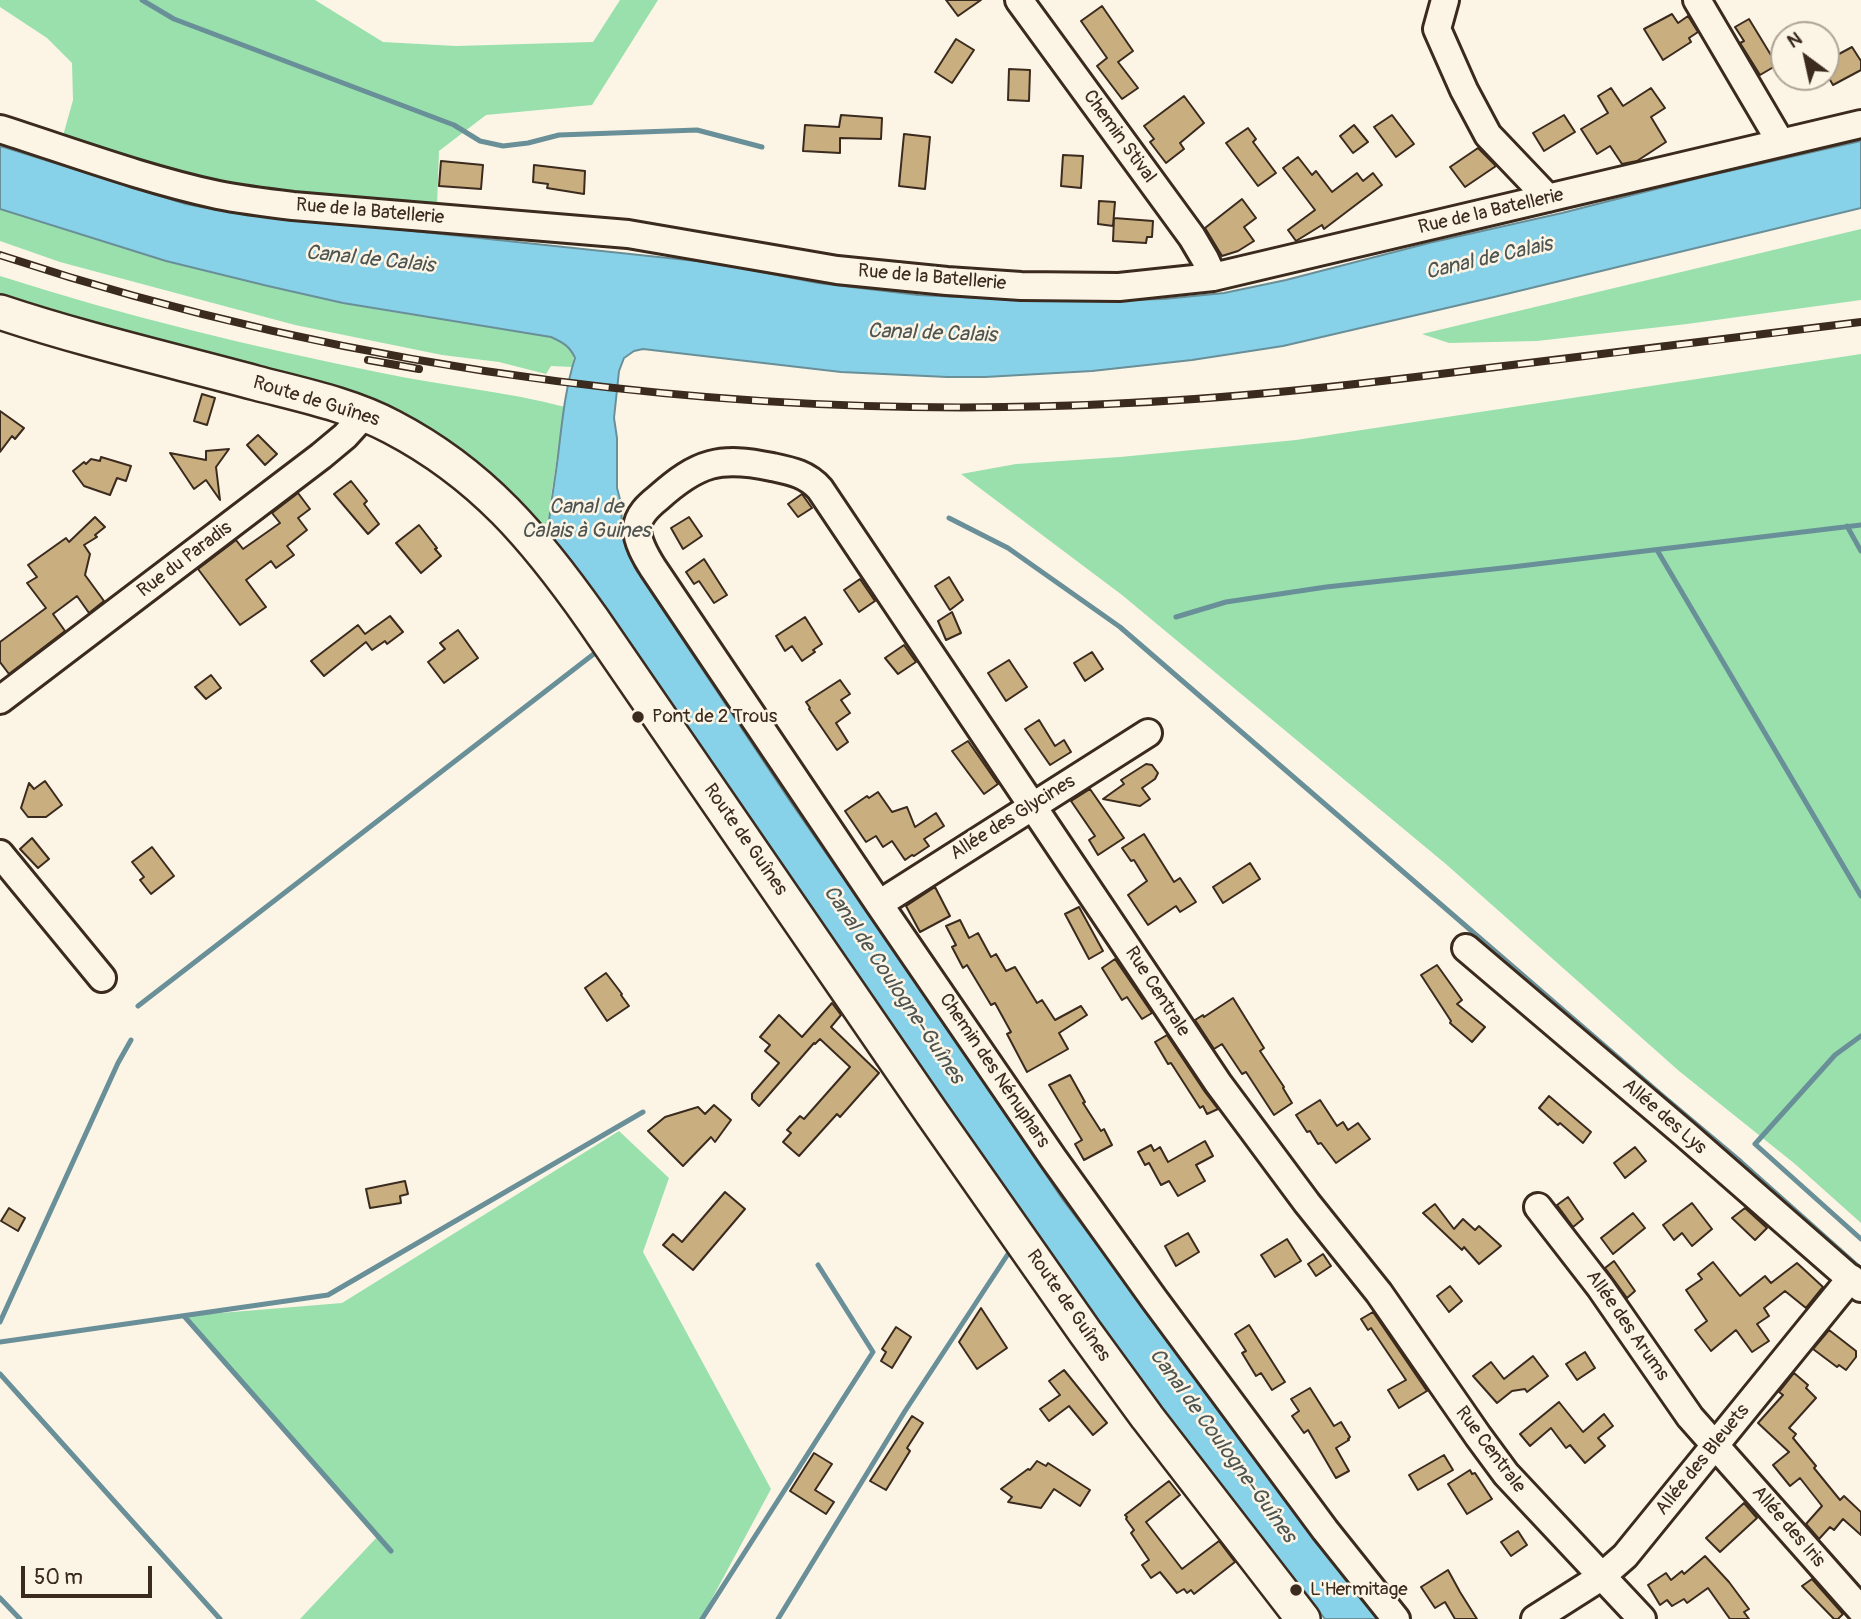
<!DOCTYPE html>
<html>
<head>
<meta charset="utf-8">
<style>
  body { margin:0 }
  #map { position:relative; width:1861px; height:1619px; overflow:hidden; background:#fcf5e5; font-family:Pangolin,sans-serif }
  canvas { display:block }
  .north { position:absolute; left:1770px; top:21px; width:70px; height:70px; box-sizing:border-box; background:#fcf5e5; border:2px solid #afa495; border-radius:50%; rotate:327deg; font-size:19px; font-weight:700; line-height:28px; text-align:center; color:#3b2a1e }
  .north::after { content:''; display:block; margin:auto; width:24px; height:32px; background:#3b2a1e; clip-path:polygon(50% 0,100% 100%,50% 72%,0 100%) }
  .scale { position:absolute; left:21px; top:1566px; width:131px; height:32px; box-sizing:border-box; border:4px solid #3b2a1e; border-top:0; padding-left:9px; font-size:21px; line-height:24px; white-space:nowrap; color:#3b2a1e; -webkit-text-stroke:5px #fcf5e5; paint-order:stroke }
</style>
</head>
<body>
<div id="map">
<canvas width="1861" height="1619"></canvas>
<div class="north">N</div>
<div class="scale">50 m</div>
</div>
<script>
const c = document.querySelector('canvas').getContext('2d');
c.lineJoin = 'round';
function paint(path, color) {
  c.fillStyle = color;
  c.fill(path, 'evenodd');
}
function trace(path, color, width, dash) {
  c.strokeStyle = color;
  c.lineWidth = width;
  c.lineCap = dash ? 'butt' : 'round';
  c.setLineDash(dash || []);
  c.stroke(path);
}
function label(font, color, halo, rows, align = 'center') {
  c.font = font + ' Pangolin,sans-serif';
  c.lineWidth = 5;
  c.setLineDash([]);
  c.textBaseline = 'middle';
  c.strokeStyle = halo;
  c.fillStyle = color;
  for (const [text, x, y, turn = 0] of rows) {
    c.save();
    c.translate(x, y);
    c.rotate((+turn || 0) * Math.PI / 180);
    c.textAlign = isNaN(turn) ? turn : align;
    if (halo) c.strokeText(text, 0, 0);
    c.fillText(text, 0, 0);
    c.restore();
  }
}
paint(new Path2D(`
  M0,0h315l68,42 73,4 137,-4 27,-42h38l-66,105 -106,10 -47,36 -2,56 -174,-13 -202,-51 12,-43 -1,-37 -25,-25 -47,-31z
  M0,209c113,36 224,69 340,93 70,15 141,21 211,35 14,6 27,13 21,30l-21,-1 -5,8 -47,-12 -57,-7 -147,-30 -235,-63 -60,-21z
  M1861,229v71l-174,24 -150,17 -88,2 -27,-9z
  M0,276c125,40 253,71 382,97 61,13 123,18 183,34l-14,89 -3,36 32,41 37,54 -143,-162 -474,-162z
  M1861,354v869l-66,-59 -116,-93 -232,-206 -325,-270 -161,-121 55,-10 104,-7 176,-17z
  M619,1131l50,47 -26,74 128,237 -70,130h-401l78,-83 -194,-220 158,-13z`), '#99e0ad');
const water = new Path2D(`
  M1861,141v67l-367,89 -211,49 -91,14 -100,11 -107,6h-38l-106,-5 -198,-23 -9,2 -10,7 -5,13 -5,47 3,20v50l4,15 1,24 13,41 155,233 182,263 91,136 124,163 64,91 109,144 19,21h-54l-71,-89 -155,-201 -519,-756 -32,-41c2,-26 7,-51 10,-76 4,-33 7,-67 17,-98 -5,-12 -13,-16 -24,-21l-208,-34 -75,-17 -102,-25 -166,-52v-63l186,58c53,11 107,16 161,20l368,39 103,20 100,12 82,4 91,2 73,-2 60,-6 62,-13 143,-37 133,-30 145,-37z`);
paint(water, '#88d2e9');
trace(water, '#698f98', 2);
trace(new Path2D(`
  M142,0l32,19 280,106 26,16 23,5 25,-3 31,-8 138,-5 65,17
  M949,518l59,30 112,79 539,466 82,69 120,107
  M1847,526l14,25
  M1657,550l204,346
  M1176,617l50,-15 100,-15 186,-20 349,-42
  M138,1006l457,-353
  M1861,1036l-26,19 -80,89 106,95
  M184,1316l207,235
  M0,1322l118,-259 13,-23
  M0,1342l328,-47 315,-183
  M0,1374l220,245
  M0,1598l20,21
  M702,1619l171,-267 -55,-87
  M778,1619l127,-208 103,-157`), '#698f98', 5);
const building = new Path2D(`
  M946,0h35l-23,16z
  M1102,6l31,45 -15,11 20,26 -16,11 -25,-33 10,-8 -26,-37z
  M1672,14l6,9 10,-7 10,16 -9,6 2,4 -28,18 -19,-31z
  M1749,19l28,46 -17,10 -20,-32 4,-2 -9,-14z
  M956,39l18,11 -22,33 -17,-11z
  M1852,47l9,14v9l-28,15 -7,-12v-12z
  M1009,69l21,1 -1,31 -21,-1z
  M1611,88l12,18 28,-18 14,20 -14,9 15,25 -29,19 -15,3 -12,-18 -13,8 -16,-25 27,-16 -10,-17z
  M1184,96l20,27 -24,20 4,6 -18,14 -16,-21 4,-3 -10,-13z
  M841,115l41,3 -1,21 -41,-1v15l-37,-2 2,-26 34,2z
  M1392,115l22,29 -18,13 -22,-30z
  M1564,115l11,17 -31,19 -11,-18z
  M1354,125l14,17 -15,11 -13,-17z
  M1248,128l8,11 -3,3 23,31 -18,13 -32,-43z
  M904,134l26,3 -5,52 -26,-3z
  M1478,148l18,18 -31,21 -15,-20z
  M1063,155l20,1 -2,32 -20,-2z
  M1298,157l14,18 4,-4 16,21 25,-19 6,8 10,-8 9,12 -58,44 -2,-4 -26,16 -8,-11 27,-20 -32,-42z
  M441,161l42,4 -2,24 -42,-3z
  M534,165l51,6 -1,23 -37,-6 1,-4 -15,-2z
  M1242,199l14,19 -12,9 10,14 -16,10 -16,5 -17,-28z
  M1099,201l16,1 -2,24 -15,-2z
  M1114,218l39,3 -1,16h-5l-1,6 -33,-2z
  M202,394l13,4 -8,27 -13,-4z
  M0,411l24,17 -9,11 -3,-3 -12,16z
  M258,435l19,19 -12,11 -18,-20z
  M229,449l-13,18 4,33 -14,-20 -12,9 -24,-36 36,7v-9z
  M101,457l30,9 -5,15 -9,-3 -7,17 -26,-9 -11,-15 11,-9 2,2 5,-5 9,2z
  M351,481l16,20 -3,3 15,20 -11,10 -34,-40z
  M298,493l12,16 -12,9 9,12 -20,16 7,9 -18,13 -5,-7 -25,19 20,27 -26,18 -42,-56 38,-29 7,9 37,-26 -8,-10z
  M802,494l10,14 -14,9 -10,-13z
  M95,517l10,10 -10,8 2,2 -13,8 6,9 -5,21 19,26 -15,12 -12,-17 -24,18 12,17 -56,43 -9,-12v-20l46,-34 -19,-25 10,-6 -9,-12 38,-27 3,4z
  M689,517l13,19 -19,13 -12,-21z
  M419,525l18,23 -2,1 6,7 -20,17 -25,-30z
  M704,559l23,36 -13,8 -15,-22 -5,3 -8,-12z
  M949,577l14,23 -13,10 -15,-24z
  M860,579l15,22 -16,11 -15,-22z
  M952,612l9,21 -15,7 -8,-19z
  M390,616l13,16 -16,12 -2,-3 -13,9 -6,-8 -42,34 -13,-15 47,-36 7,9z
  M805,617l17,27 -9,6 2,2 -13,9 -10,-15 -7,5 -9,-15z
  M458,630l20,28 -34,25 -16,-21 17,-13 -5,-6z
  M904,645l12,17 -18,12 -13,-16z
  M1092,652l11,17 -18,12 -11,-18z
  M1009,660l18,27 -21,14 -18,-28z
  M211,675l10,13 -15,11 -11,-12z
  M840,680l10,14 -9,6 9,13 -14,10 12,19 -11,8 -28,-41 1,-1 -4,-6z
  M1039,720l16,26 9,-6 7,12 -21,13 -25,-36z
  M968,741l30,43 -14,10 -32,-43z
  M1146,764l6,1 6,8 -3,6 -13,9 8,11 -10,7 -37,-7 21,-15 -3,-4z
  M45,781l17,24 -16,12h-18l-7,-9 8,-25 5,6z
  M1090,789l34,49 -26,17 -9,-15 6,-4 -24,-35z
  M878,792l14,20 15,-5 8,20 21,-14 8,13 -20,13 5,7 -15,10 -2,-1 -7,5 -13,-19 -9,6 -7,-11 -10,6 -21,-31 22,-15 2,2z
  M1144,834l30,48 6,-4 16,24 -16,10 -4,-6 -28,19 -20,-30 19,-14 -13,-21 -3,1 -9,-13z
  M32,838l17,21 -11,9 -18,-19z
  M152,847l22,29 -23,18 -11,-14 4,-3 -12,-15z
  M1250,863l10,16 -37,24 -10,-16z
  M935,887l15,29 -30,16 -14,-26z
  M1079,907l24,44 -14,8 -24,-45z
  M960,920l9,18 9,-5 13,24 5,-3 10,17 9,-4 22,36 5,-3 13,20 26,-14 6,9 -28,18 9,16 -41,23 -20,-38 4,-2 -16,-29 -4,2 -24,-40 -4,3 -11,-21 4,-2 -10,-19z
  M1115,959l37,54 -10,6 -15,-22 -5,3 -20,-32z
  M1437,965l25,35 -5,4 28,23 -13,15 -22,-19 1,-2 -30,-46z
  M606,973l16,21 -1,1 8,11 -22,15 -22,-33z
  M1233,998l31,50 -4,3 24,36 -1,1 9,15 -18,12 -28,-43 -4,2 -20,-30 -8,5 -19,-29 8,-5 1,2z
  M832,1003l9,12 -10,12 48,46 -39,44 -3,-3 -38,42 -16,-14 8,-9 -4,-3 13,-14 4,3 46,-52 -30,-28 -5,5 -1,-1 -55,63 -7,-7v-5l27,-31 -14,-12 5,-6 -10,-8 19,-22 23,22z
  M1167,1035l38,57 13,17 -11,5 -4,-8 -3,2 -29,-45 -3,1 -13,-22z
  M1070,1075l15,27 -2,1 18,28 3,-2 8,16 -28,15 -9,-16 7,-4 -33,-55z
  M1549,1096l42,36 -8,11 -23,-20 -2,2 -19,-17z
  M1320,1100l17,26 6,-4 5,8 10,-7 12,16 -34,24 -15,-20 -3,1 -8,-13 -3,1 -11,-17z
  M714,1105l17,15 -16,22 -4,-5 -28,29 -35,-35 17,-14 33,-10 7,7z
  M1205,1141l8,15 -17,9 9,16 -27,15 -9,-15 -8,4 -12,-22 -4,2 -7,-13 13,-7 3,6 6,-4 8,15z
  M1635,1147l11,14 -21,17 -11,-15z
  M405,1181l3,13 -8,2 1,7 -31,5 -4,-19z
  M725,1192l20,17 -52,61 -30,-25 10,-11 9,8z
  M1568,1197l15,22 -10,8 -16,-22z
  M1692,1203l20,26 -20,17 -10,-13 -8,7 -11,-15z
  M1435,1204l19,25 9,-10 12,11 4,-4 22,20 -22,18 -15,-17 -2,3 -39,-37z
  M9,1208l16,10 -7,13 -17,-10z
  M1745,1208l22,20 -12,12 -23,-22z
  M1633,1213l12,15 -32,26 -12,-16z
  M1188,1233l11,19 -23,14 -11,-20z
  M1287,1239l14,22 -26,16 -14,-22z
  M1323,1254l8,12 -15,10 -8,-12z
  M1614,1261l21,30 -8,7 -22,-30z
  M1713,1262l27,34 25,-20 6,7 26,-20 26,24 -17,21 -21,-17 -21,17 5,8 -12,8 12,17 -17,11 -16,-22 -25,21 -16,-21 12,-9 -21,-31 16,-11 -4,-5z
  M1450,1286l12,15 -13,11 -12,-16z
  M981,1308l26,40 -30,21 -18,-27z
  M1373,1312l54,79 -28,17 -11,-18 18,-10 -35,-52 -3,2 -7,-11z
  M1249,1325l36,57 -13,8 -11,-17 -5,3 -14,-23 4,-2 -11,-17z
  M896,1327l15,10 -19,31 -11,-7 5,-9 -4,-3z
  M1829,1330l27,21v6l-10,13 -7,-5 -2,2 -24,-18z
  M1585,1352l10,16 -18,12 -11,-16z
  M1533,1356l15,20 -21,16 -2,-3 -13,2 -15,12 -24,-27 18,-14 13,17z
  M1064,1370l43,53 -14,12 -24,-29 -20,15 -9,-12 20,-14 -11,-14z
  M1794,1373l14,12 -2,3 10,10 -27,30 7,6 -3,4 23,28 -2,2 26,32 4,-4 17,16v23l-18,-16 -9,11 -4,-3 -11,12 -13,-15 16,-18 -22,-28 -10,8 -17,-21 16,-13 -31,-29 25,-28 -4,-3z
  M1310,1388l24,38 7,-4 9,15 -2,2 1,1 -13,8 13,23 -13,7 -28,-48 -4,3 -12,-17 7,-5 -8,-12z
  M1559,1402l24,30 21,-18 9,12 -15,12 7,8 -20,17 -15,-18 -4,3 -15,-20 -21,18 -10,-12z
  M912,1416l11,7 -16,25 3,3 -24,39 -16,-9z
  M814,1453l18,11 -17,26 19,12 -8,12 -36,-23z
  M1444,1455l9,15 -35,20 -9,-15z
  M1037,1461l9,5 2,-3 42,27 -10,16 -26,-17 -13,19 -33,-6 4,-5 -11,-8 27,-20 2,1z
  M1470,1470l2,4 3,-1 17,26 -25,15 -19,-30z
  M1169,1481l11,14 -34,27 36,47 37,-28 16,21 -41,32 -3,-4 -4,3 -3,-4 -7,4 -17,-21 -9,6 -9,-13 7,-5 -18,-27 3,-3 -8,-11 1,-2 -2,-2z
  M1744,1503l13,15 -37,34 -14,-14z
  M1518,1531l9,14 -16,11 -10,-14z
  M1705,1556l24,26 20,27 -5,3 5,7h-19l-22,-31 -21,15 -3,-4 -12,7 -5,-6 -7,5 -12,-20 18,-12 5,7 11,-9 2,3z
  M1448,1570l12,22 17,27h-22l-10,-17 -10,6 -14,-21z
  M1812,1579l31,35 -5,5h-4l-32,-33z`);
paint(building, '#c9ae7f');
trace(building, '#3b2a1e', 2);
const minor = new Path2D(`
  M1019,0l173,237 13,22 8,18
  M1445,0l-8,29 27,61 24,45 60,63
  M1697,0l84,143
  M0,129c72,23 144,50 218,66 25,5 50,8 75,11l335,28 209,36 110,11 74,5 98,1 94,-10 648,-153
  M0,700l321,-244 24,-20 20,-22
  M0,854l102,124
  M879,904l269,-171
  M1466,948l220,187 175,153
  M1538,1207l62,80 90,130 171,193
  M1396,1619l-71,-89 -171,-231 -101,-141 -174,-254 -226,-336c-7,-11 -16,-26 -16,-40 1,-13 11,-22 21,-30 40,-36 62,-42 114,-31 19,4 35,7 48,22l398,594 89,120 72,90 99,143 28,38 136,145
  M1535,1619l66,-42 24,-21 226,-278`);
const major = new Path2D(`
  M0,312c84,28 171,48 256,71 46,12 95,22 136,44 90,47 144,112 201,193l338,492 154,220 62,85 156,202`);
trace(minor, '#3b2a1e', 32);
trace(major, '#3b2a1e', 38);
trace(minor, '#fcf5e5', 26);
trace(major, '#fcf5e5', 33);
const rail = new Path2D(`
  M0,255c358,119 751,168 1128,148 126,-6 251,-21 376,-37 119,-14 238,-29 357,-44
  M368,360l51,9`);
trace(rail, '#3b2a1e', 8);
trace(rail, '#fcf5e5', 5, [16]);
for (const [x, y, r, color] of [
  [638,717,7,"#3b2a1e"],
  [1296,1590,7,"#3b2a1e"]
]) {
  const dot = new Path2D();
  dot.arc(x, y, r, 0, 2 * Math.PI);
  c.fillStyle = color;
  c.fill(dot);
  trace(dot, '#fcf5e5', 2.5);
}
label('19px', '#3b2a1e', '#fcf5e5', [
  ["Chemin Stival",1119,137,54],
  ["Rue de la Batellerie",370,212,5],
  ["Rue de la Batellerie",1491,212,-13],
  ["Rue de la Batellerie",932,278,5],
  ["Route de Guînes",316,402,17],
  ["Rue du Paradis",185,560,-37],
  ["Allée des Glycines",1013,818,-32],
  ["Route de Guînes",745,840,55],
  ["Rue Centrale",1157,992,57],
  ["Chemin des Nénuphars",994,1071,56],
  ["Allée des Lys",1664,1117,41],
  ["Route de Guînes",1068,1306,55],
  ["Allée des Arums",1627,1326,55],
  ["Rue Centrale",1490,1450,53],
  ["Allée des Bleuets",1703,1460,-51],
  ["Allée des Iris",1788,1527,49]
]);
label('19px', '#3b2a1e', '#fcf5e5', [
  ["Pont de 2 Trous",652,717],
  ["L'Hermitage",1310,1590]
], 'left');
label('italic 21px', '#4e5451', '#fcf5e5', [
  ["Canal de Calais",1489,259,-13],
  ["Canal de Calais",370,260,6],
  ["Canal de Calais",932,334,2],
  ["Canal de",586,508],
  ["Calais à Guines",586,532],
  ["Canal de Coulogne-Guînes",893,985,56],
  ["Canal de Coulogne-Guînes",1222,1446,54]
]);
</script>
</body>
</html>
